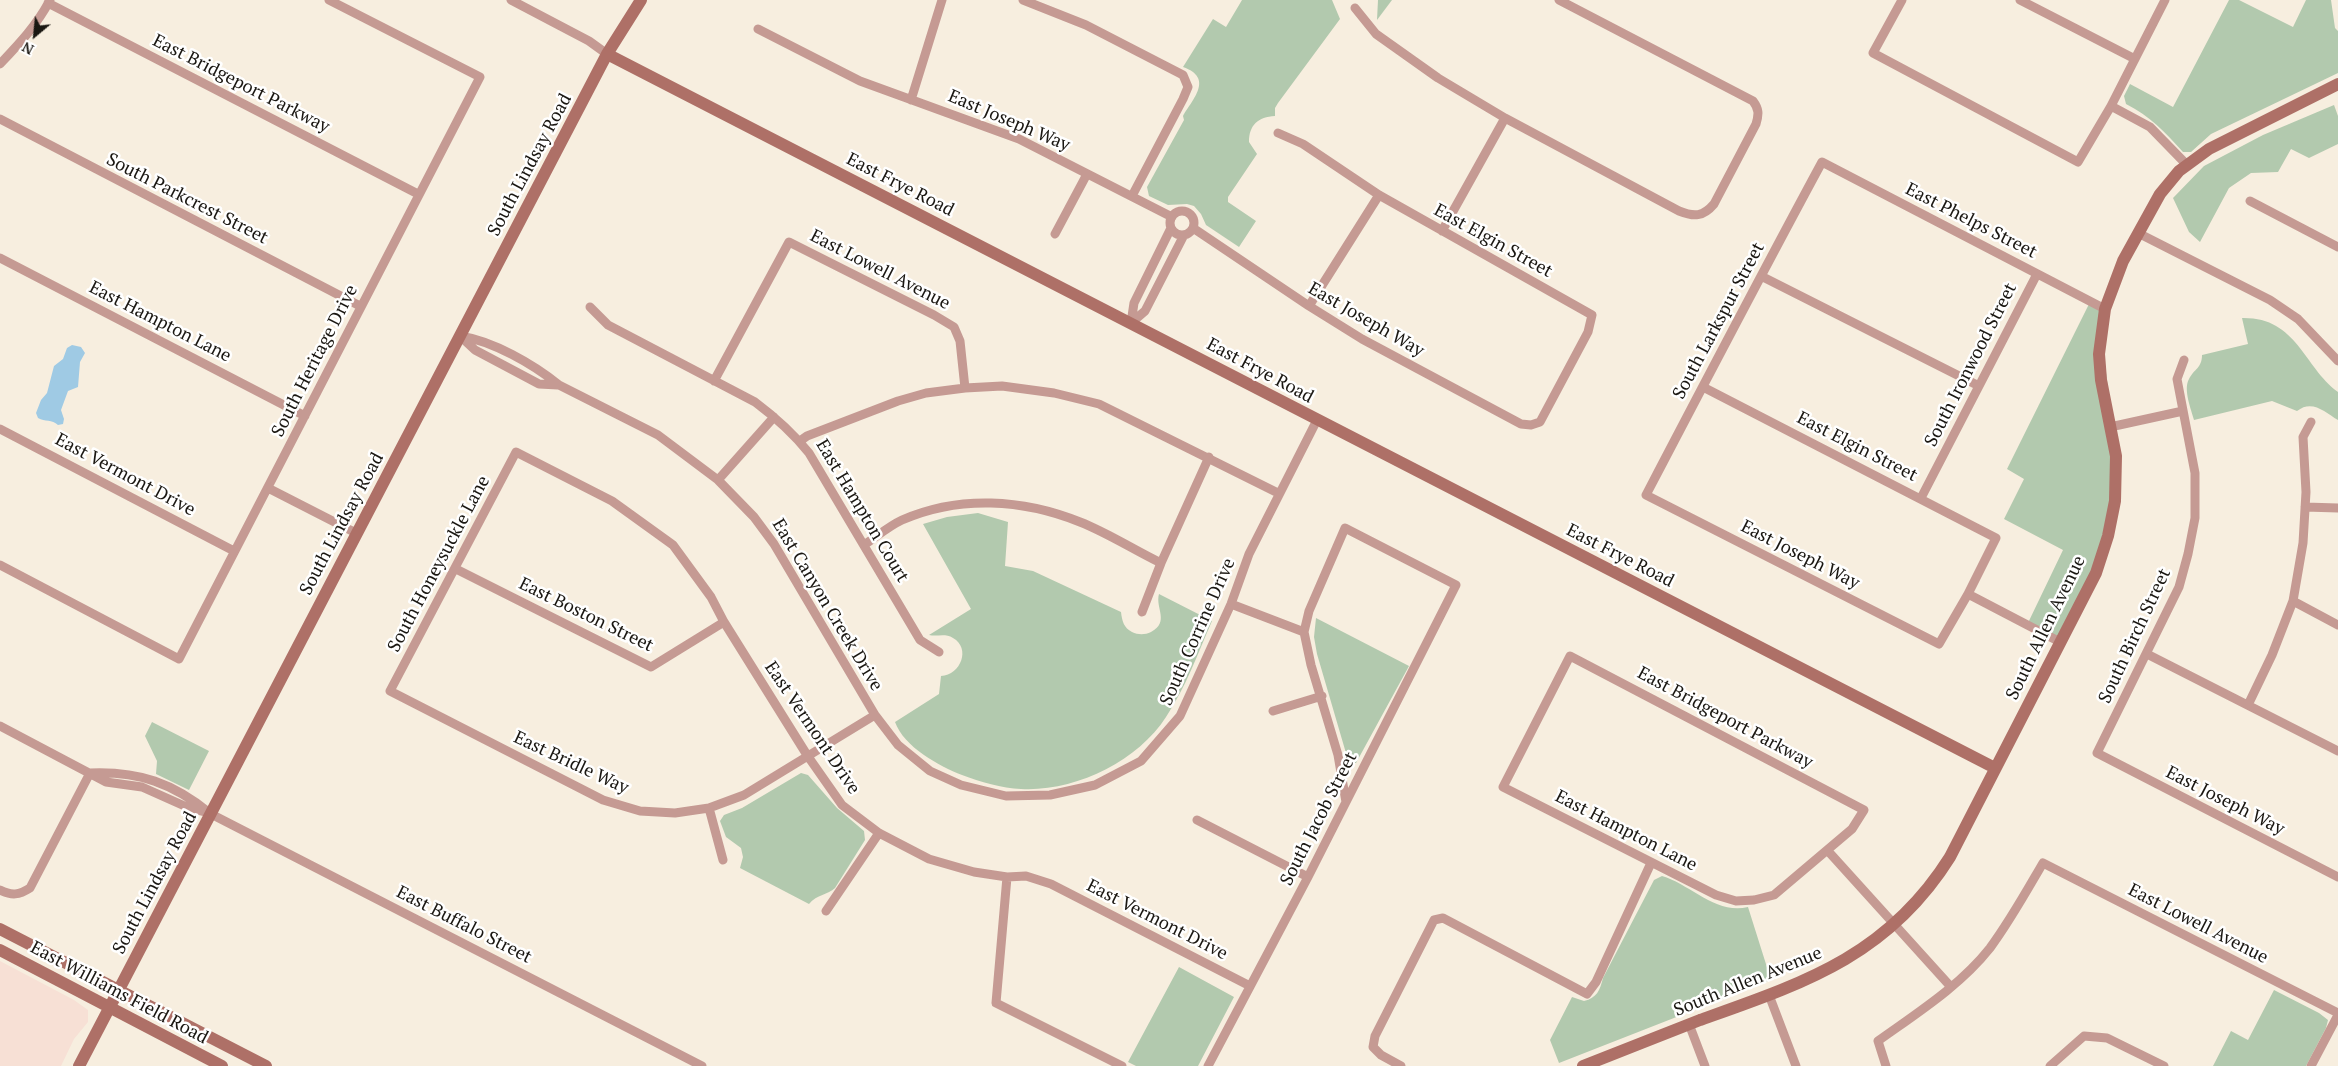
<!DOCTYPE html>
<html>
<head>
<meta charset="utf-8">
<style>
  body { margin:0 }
  #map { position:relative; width:2338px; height:1066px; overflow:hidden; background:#f7eedf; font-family:"PT Serif",serif }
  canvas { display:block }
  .north { position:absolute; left:10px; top:10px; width:50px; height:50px; -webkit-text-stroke:4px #fff; paint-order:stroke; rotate:208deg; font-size:14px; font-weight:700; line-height:20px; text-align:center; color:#1a1712 }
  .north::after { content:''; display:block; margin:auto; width:18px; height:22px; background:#1a1712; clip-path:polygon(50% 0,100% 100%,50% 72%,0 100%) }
</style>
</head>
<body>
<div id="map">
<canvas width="2338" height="1066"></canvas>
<div class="north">N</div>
</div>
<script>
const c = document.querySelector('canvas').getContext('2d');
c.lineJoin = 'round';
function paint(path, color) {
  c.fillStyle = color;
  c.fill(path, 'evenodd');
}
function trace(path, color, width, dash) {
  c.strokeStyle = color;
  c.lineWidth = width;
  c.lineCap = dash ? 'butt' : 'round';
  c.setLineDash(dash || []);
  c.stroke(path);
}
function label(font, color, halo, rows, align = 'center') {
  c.font = font + ' "PT Serif",serif';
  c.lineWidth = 5;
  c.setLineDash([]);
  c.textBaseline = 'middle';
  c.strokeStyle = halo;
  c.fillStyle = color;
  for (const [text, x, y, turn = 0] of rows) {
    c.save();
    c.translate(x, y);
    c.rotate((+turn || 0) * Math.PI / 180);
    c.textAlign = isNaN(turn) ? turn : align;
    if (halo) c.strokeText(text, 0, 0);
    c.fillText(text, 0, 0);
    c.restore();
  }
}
paint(new Path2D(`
  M0,961l74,39 14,10v12l-14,17 -13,27h-61z`), '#f7e0d5');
paint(new Path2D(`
  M1242,0h90l8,19 -62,84 -3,5v8c-17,1 -26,9 -26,26l8,12 -29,43v5l28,19 -17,26 -33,-22 -5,-11 -7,-8 -7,-2 -19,1 -19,-9 -2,-9 37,-67 -1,-4c10,-17 31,-38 0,-49l30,-48 13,8z
  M1378,0h14l-15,20z
  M2229,0h10l54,27 13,-27h25l4,28 3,3v42l-127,61 -20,18h-8c-18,-20 -33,-36 -57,-48l-2,-8 6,-12 43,23z
  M2334,105l4,11v28l-29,14 -18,-9 -13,23 -27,1 -22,15 -29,54 -11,-10 -16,-34 31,-32 59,-31z
  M2090,302l15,7 -4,21 15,126 -8,80 -48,106 -33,-17 36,-75 -59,-31 20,-40 -17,-10z
  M2242,318c55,-1 61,48 96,74v28c-13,-8 -26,-21 -41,-9l-25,-10 -78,19c-3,-11 -11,-31 -5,-41 5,-10 13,-11 13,-24l46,-11z
  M978,513l30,9 -3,44 28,5 88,41c1,9 3,16 11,20 6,3 13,3 19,0 19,-10 4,-24 8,-38l53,27c-14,32 -26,66 -46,96 -29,45 -92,75 -145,72 -19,-1 -41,-7 -59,-14 -23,-9 -58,-28 -67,-53l44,-28 2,-18c20,-1 30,-28 12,-38 -8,-5 -16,-1 -24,-3l42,-26 -48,-85 24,-7z
  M1316,618l93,48 -53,97h-4l-4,-3 -31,-106 -3,-17z
  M152,722l57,29 -20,39 -33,-16 1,-13 -12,-25z
  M801,773l7,2 29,33 27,23 1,9 -30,48c-7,7 -18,6 -26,16l-69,-36 3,-11 -2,-9 -15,-11 -6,-16 4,-6 18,-7z
  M1662,876c28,8 54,39 86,31l23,73 -212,83 -9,-23 22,-43 12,4c13,-3 16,-11 19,-23l51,-98z
  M1179,967l55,30 -36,69h-62l-8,-4z
  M2274,990l45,23 9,7 -2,8 -20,38h-93l18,-35 17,9z`), '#b2c9ae');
paint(new Path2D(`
  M72,345l9,2 4,6 -5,9 -2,25 -10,4 -7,19 3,9 -1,5 -5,1c-6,-6 -13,-3 -20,-7l-2,-5 5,-13 6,-7 7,-27 9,-7 4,-11z`), '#9fcae4');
trace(new Path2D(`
  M511,0l78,41 18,13
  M1023,0l63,25 97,50 5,12 -5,12 -51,97
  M1902,0l-29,53 205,109 33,-56 54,-106
  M2020,0l115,59
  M48,3l370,191
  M1355,8l21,26 62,44 67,40 174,93c15,6 24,6 35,-7l42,-80c3,-10 3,-15 -3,-23l-194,-101
  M758,29l102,52 159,58 153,78
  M0,64c19,-20 37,-39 50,-64
  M911,100l31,-100
  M2111,106l39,21 37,38
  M0,119l360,187
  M2250,201l88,46
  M1170 223a12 12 0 1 1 24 0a12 12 0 1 1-24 0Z
  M1193,228l116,78 53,33 159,85 10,1 9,-3 48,-90 4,-17 -213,-120 -76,-51 -25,-11
  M1442,231l63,-113
  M2138,233l132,67 28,19 40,42
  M1055,234l32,-60
  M0,258l305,158
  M1761,276l218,110
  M1309,306l70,-111
  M590,307l18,18 147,77c20,15 38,31 54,51l111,187 19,12
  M1131,323l3,-20 37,-75
  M1131,323l14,-12 39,-76
  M460,336c33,5 73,28 99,49l99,50 60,45 36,37 20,27 101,171 23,30 32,26 31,14 45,11 44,-1 45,-10 46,-24 39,-45 51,-112 18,-50 68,-134
  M460,336l15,14 64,34 19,1
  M2184,360l-7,19 18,94v45l-7,36 -9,33 -82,166 241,124
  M714,381l75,-139 145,73 20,12 6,14 5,47
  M1703,387l293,151 -28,56 -29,50 -293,-149c58,-111 116,-222 176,-333l283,147
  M2110,427l73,-16
  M0,429l234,122
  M800,441l7,-5 91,-35 28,-8 39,-5 37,-2 52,7 45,11 179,89
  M718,480l56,-63
  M268,488l88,45
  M1921,498l116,-224
  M2305,507l33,1
  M864,545c12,-8 25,-19 38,-25 57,-25 121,-21 178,2 28,11 54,28 81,41
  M0,565l179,94 301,-582 -151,-77
  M456,569l195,98 73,-45
  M1968,594l92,48
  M2293,601l45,24
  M1231,604l73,28
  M1142,612l19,-49 48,-106
  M2147,654l191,97
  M1570,656l294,154 -12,19 -78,66 -20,5 -18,1 -20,-6 -213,-108z
  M2248,705l24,-50 21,-54 10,-58 3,-51 -3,-55 8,-15
  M1273,711l49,-15
  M875,715l-131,80 -35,13 -34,5 -35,-2 -37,-11 -213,-109 126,-239 96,49 61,44 38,52 13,25 83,133 35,50 37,28 50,26 45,13 33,5 19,-1 25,8 199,102
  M0,726l106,56 36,5 47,21 20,5
  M90,773c49,-2 83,10 121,41l491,252
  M709,808l14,52
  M1197,820l111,57
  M1828,851l123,136
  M1007,877l-11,126 126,63
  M0,890c12,6 19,5 30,-2l60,-115
  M826,911l53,-78
  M1769,995l27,71
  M1689,1024l16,42
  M1208,1066l100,-189 148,-292 -111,-57 -36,83 -5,21 7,33 27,90 8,47
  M1401,1066l-20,-11 -8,-8 2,-11 59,-116 9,-2 144,76 9,-12 55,-119
  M1886,1066l-8,-25c39,-28 82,-55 112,-93 20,-27 36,-56 53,-85l295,150
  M2050,1066l34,-30 23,2 57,28
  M2311,1066l27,-51`), '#c59a93', 9);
trace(new Path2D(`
  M607,54l1388,714
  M0,929l266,137
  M0,950l222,116
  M79,1066l528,-1012 34,-54
  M1583,1066c39,-15 78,-31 117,-46 104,-37 188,-64 250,-163l146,-284 12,-37 7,-35 1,-45 -15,-76 -2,-26 6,-45 18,-48 37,-67 19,-23 30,-22 129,-65`), '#ae7067', 12);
label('18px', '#1a1712', '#fff', [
  ["East Bridgeport Parkway",241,84,27],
  ["East Joseph Way",1009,121,23],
  ["South Lindsay Road",530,165,-62],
  ["East Frye Road",900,185,27],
  ["South Parkcrest Street",187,199,27],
  ["East Phelps Street",1971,221,27],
  ["East Elgin Street",1493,241,29],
  ["East Lowell Avenue",880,270,27],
  ["East Joseph Way",1366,320,30],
  ["South Larkspur Street",1719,321,-62],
  ["East Hampton Lane",160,322,27],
  ["South Heritage Drive",315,361,-63],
  ["South Ironwood Street",1971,365,-63],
  ["East Frye Road",1260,371,28],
  ["East Elgin Street",1857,447,27],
  ["East Vermont Drive",125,475,28],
  ["East Hampton Court",862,511,59],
  ["South Lindsay Road",342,524,-62],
  ["East Joseph Way",1800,555,27],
  ["East Frye Road",1620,556,27],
  ["South Honeysuckle Lane",439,564,-62],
  ["East Canyon Creek Drive",827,605,59],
  ["East Boston Street",586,615,26],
  ["South Allen Avenue",2046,628,-64],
  ["South Corrine Drive",1198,632,-66],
  ["South Birch Street",2135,636,-65],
  ["East Bridgeport Parkway",1725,718,28],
  ["East Vermont Drive",812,728,56],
  ["East Bridle Way",571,763,25],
  ["East Joseph Way",2225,801,27],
  ["South Jacob Street",1319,819,-63],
  ["East Hampton Lane",1626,831,27],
  ["South Lindsay Road",155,883,-62],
  ["East Vermont Drive",1157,920,27],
  ["East Lowell Avenue",2198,924,27],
  ["East Buffalo Street",464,925,27],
  ["South Allen Avenue",1748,982,-22],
  ["East Williams Field Road",119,993,28]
]);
</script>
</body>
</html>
